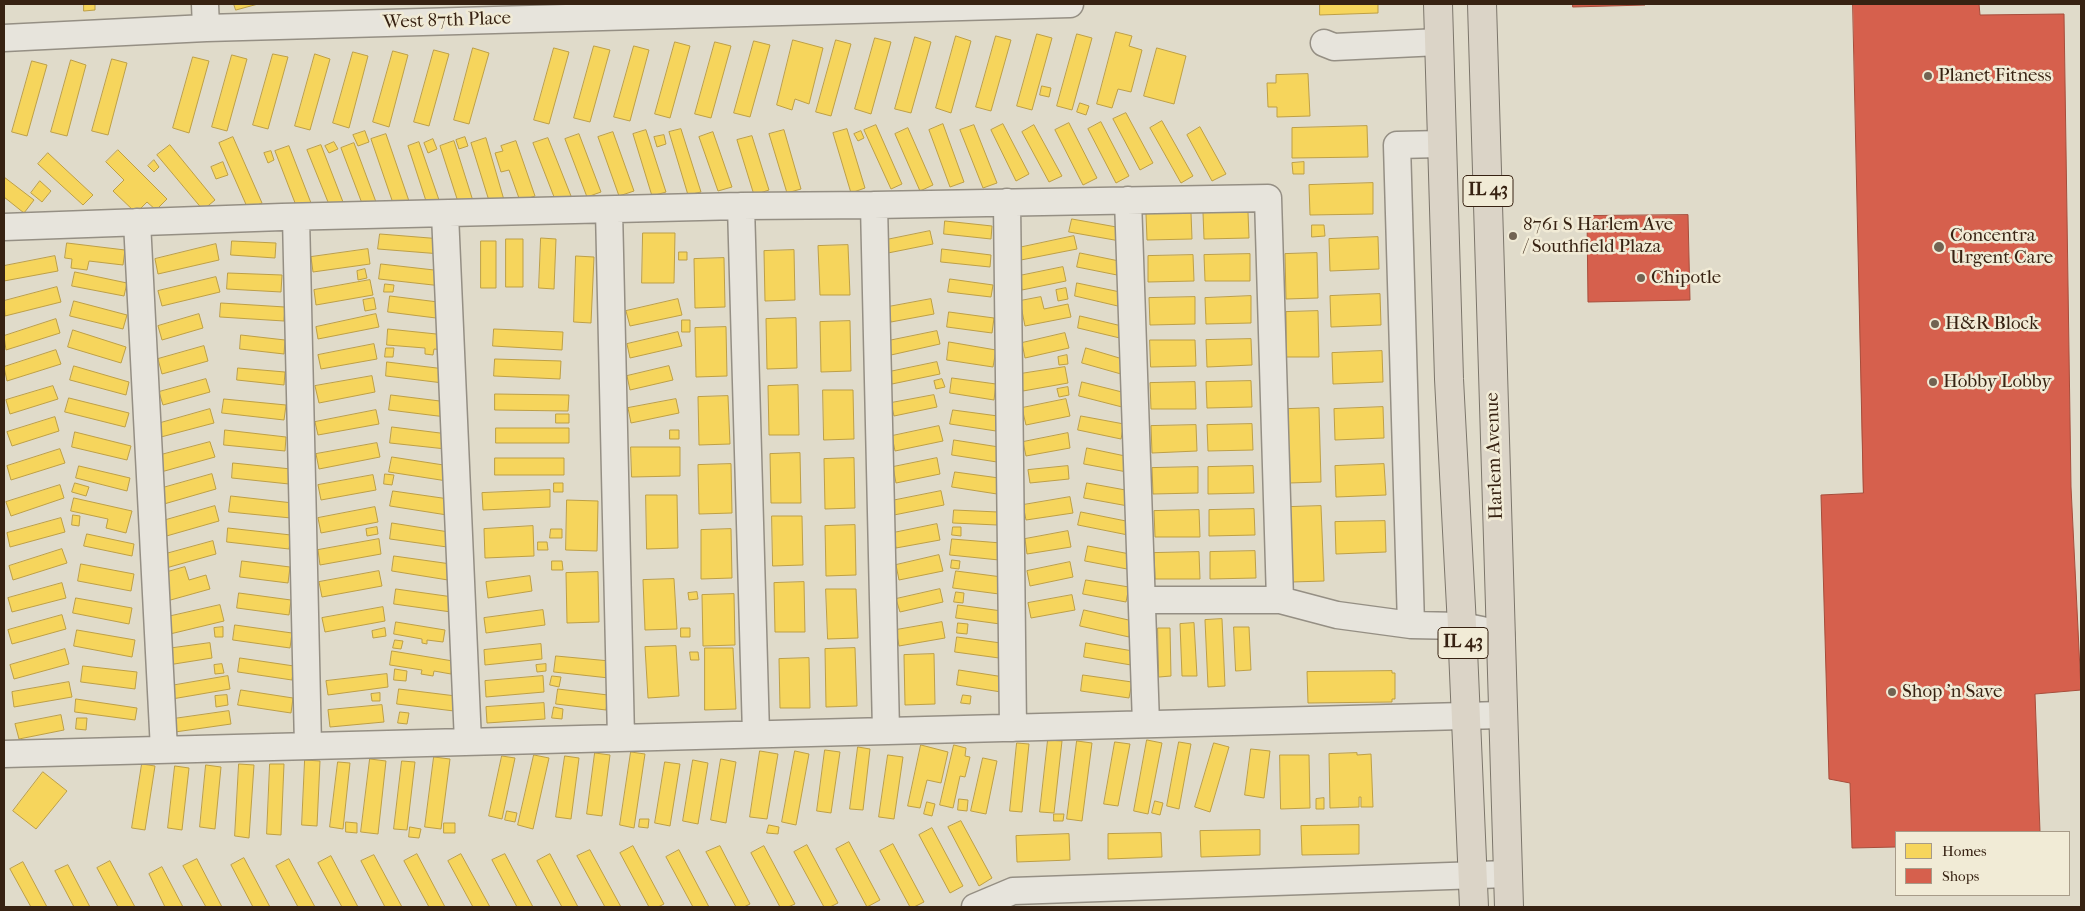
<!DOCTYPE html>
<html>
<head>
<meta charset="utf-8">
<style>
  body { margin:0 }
  #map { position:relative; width:2085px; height:911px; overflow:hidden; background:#e0dbca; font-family:"IM FELL French Canon",serif }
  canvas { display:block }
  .frame { position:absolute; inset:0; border:5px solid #372212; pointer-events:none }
  .legend { position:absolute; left:1895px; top:831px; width:175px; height:65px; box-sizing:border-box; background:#f1ebd6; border:1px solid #a79b88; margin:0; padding:6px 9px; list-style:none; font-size:15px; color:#372212 }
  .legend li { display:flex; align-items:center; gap:10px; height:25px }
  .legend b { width:25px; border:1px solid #a79b88 }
</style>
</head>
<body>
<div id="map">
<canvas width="2085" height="911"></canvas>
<div class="frame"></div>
<ul class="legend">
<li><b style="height:14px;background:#f6d55c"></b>Homes</li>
<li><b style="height:14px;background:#d6604d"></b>Shops</li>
</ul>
</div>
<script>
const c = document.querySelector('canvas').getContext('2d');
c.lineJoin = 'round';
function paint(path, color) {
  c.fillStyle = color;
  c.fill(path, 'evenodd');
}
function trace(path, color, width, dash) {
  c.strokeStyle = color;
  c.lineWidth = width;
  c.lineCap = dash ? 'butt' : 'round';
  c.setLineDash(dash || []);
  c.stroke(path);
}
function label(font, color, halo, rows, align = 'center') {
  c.font = font + ' "IM FELL French Canon",serif';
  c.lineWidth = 5;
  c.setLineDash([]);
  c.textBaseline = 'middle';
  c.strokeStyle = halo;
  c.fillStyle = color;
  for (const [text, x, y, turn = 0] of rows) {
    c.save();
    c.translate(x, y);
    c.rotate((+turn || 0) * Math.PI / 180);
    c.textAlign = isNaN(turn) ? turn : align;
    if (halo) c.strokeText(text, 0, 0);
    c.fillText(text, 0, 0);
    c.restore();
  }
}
const homes = new Path2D(`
  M84,4h11v6l-11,1z
  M234,4h24l-22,6z
  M1320,4h58v9l-58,2z
  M1116,32l16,4 -3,10 13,4 -11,42 -13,-3 -6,19 -15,-4z
  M1037,34l15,4 -20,72 -15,-4z
  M1077,34l15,4 -20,72 -15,-4z
  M956,36l15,5 -20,72 -15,-5z
  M996,36l15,4 -20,71 -15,-4z
  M915,37l16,5 -20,71 -16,-4z
  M875,38l16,4 -20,72 -16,-5z
  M793,40l30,8 -14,56 -14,-5 -3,11 -15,-5z
  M836,40l15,4 -20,72 -15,-4z
  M754,41l16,4 -20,72 -16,-4z
  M675,42l15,4 -20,72 -15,-4z
  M715,42l16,4 -20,72 -16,-4z
  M594,46l16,4 -20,72 -16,-4z
  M634,46l15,4 -19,71 -16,-4z
  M473,48l16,5 -20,71 -15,-4z
  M554,48l15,4 -20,72 -15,-4z
  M1157,48l29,8 -12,48 -30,-8z
  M434,50l15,4 -20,72 -15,-4z
  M393,51l15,4 -19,72 -16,-5z
  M353,52l15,4 -19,72 -16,-5z
  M273,54l15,3 -20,72 -15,-4z
  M315,54l15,5 -20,71 -15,-4z
  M232,55l15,4 -20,72 -15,-4z
  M193,57l16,4 -20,72 -16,-5z
  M112,59l15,4 -19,72 -16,-4z
  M71,60l15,5 -19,71 -16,-4z
  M32,61l15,4 -20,71 -15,-4z
  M1308,74l2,42 -33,1v-10h-9l-1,-24h9v-8z
  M1042,86l9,2 -2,9 -9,-2z
  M1080,103l9,3 -3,9 -9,-3z
  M1126,113l27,50 -13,7 -27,-51z
  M1162,121l31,55 -12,7 -31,-55z
  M1101,122l28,54 -13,7 -28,-54z
  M1069,123l28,55 -14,7 -28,-55z
  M943,124l21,58 -14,5 -21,-57z
  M1003,124l26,50 -13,7 -25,-51z
  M876,125l26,59 -11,5 -27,-59z
  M974,125l23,58 -14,5 -23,-58z
  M1034,125l28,51 -13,6 -27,-50z
  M1367,126l1,31 -76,1v-30z
  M1200,127l26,47 -14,7 -25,-46z
  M908,128l25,57 -13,6 -25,-57z
  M681,129l20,63 -13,3 -19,-63z
  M847,129l18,59 -14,5 -18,-60z
  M646,130l20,62 -14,4 -19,-62z
  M784,130l17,59 -14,4 -18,-59z
  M365,131l4,11 -11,4 -5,-11z
  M861,131l3,7 -6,3 -4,-7z
  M613,132l21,59 -15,5 -21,-59z
  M713,132l19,55 -14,4 -19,-54z
  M386,134l24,70 -15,5 -24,-70z
  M579,134l22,58 -14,5 -22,-58z
  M664,135l2,9 -9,3 -3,-10z
  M752,136l17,54 -15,5 -17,-55z
  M233,137l29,66 -14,6 -29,-66z
  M465,137l3,9 -9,3 -3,-9z
  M486,138l18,62 -14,4 -19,-61z
  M548,138l23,58 -15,6 -23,-59z
  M433,139l4,10 -9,4 -4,-10z
  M454,141l19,60 -14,4 -19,-59z
  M516,141l19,55 -15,5 -11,-31 -8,2 -6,-19 8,-2 -2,-5z
  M334,142l4,7 -9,4 -4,-7z
  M419,142l20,58 -12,4 -19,-58z
  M354,143l22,59 -13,4 -22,-58z
  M170,145l45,55 -12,10 -46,-55z
  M321,145l22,57 -13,5 -23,-57z
  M289,146l22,57 -14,5 -22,-57z
  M118,150l49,49 -11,11 -9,-8 -11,11 -23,-22 11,-11 -18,-18z
  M271,151l3,9 -6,3 -4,-10z
  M48,153l45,42 -10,10 -45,-41z
  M154,160l5,7 -5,5 -6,-6z
  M223,162l5,13 -12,4 -5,-12z
  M1304,162v12h-11l-1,-11z
  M4,177l30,23 -10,13 -20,-16z
  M40,181l11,10 -9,11 -11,-9z
  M1373,183v31l-63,1 -1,-30z
  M1248,212l1,26 -45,1 -1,-26z
  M1191,213l1,26 -45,1 -1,-26z
  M1072,219l50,9 -2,13 -51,-9z
  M945,221l47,5 -1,13 -47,-5z
  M1312,225h12l1,11 -13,1z
  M930,231l3,13 -45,9 -2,-13z
  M643,233h32l-1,50h-32z
  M380,234l62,5 -1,15 -63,-5z
  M1074,236l3,13 -56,11 -3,-12z
  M1378,237l1,32 -49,2 -1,-32z
  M541,238l15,1 -2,50 -15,-1z
  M506,239h17v48h-17z
  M232,241l44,2 -1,15 -44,-3z
  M481,241h15v47h-15z
  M67,243l58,7 -2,15 -34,-4 -2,9 -16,-2 1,-9 -7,-1z
  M216,244l3,16 -61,14 -3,-15z
  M848,245l2,50h-30l-2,-49z
  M368,249l2,15 -57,8 -2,-15z
  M942,249l49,6 -1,12 -49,-5z
  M794,250l1,50 -30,1 -1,-50z
  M679,252h8v8h-8z
  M1080,253l44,9 -2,14 -45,-9z
  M1317,253l1,45 -32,1 -1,-45z
  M1250,254v27h-45l-1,-26z
  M1193,255l1,26 -46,1v-26z
  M55,256l3,15 -54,10v-15z
  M576,256l18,1 -3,66 -17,-1z
  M724,258l1,49 -30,1 -1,-49z
  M381,264l62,7 -1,15 -63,-7z
  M1063,267l3,14 -44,9 -3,-14z
  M365,269l2,9 -9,2 -1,-9z
  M75,272l52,11 -3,13 -52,-10z
  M228,273l54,2 -1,17 -54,-3z
  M216,277l4,15 -58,14 -4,-15z
  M950,279l43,6 -2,12 -43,-5z
  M370,280l3,15 -57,10 -2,-15z
  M1077,283l48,10 -3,14 -47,-11z
  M385,284l9,1 -1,7h-9z
  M57,287l4,15 -56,14 -1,-15z
  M1066,288l2,11 -10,2 -2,-11z
  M1380,294l1,31 -50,2 -1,-31z
  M390,296l56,7 -2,16 -56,-7z
  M1251,296v27l-45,1 -1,-26z
  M1041,297l3,12 24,-5 3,13 -46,9 -5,-25z
  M1195,297v27l-45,1 -1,-27z
  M374,298l2,11 -11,2 -2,-11z
  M678,299l4,16 -52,11 -4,-15z
  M931,299l3,15 -43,8 -3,-15z
  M74,301l53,14 -4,14 -53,-13z
  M221,303l64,4 -1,14 -64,-4z
  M1318,311l1,46h-33v-45z
  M949,312l45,6 -2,15 -45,-6z
  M199,314l4,14 -41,12 -4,-14z
  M376,314l3,13 -61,12 -2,-12z
  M1080,316l46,11 -2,12 -46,-11z
  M796,318l1,50 -30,1 -1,-50z
  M56,319l4,14 -54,17 -2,-14z
  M682,320h8v12h-8z
  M850,321l1,50 -30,1 -1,-50z
  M726,327l1,49 -31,1 -1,-49z
  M388,329l58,6 -1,15 -11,-1 -1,6 -8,-1v-6l-38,-3z
  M494,329l69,3 -1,18 -69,-4z
  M73,330l53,17 -5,16 -53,-16z
  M937,331l3,13 -49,11 -3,-14z
  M678,332l4,14 -52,12 -3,-14z
  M1065,333l4,15 -44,10 -3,-15z
  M241,335l44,5 -1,14 -44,-5z
  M1251,339l1,26 -45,2 -1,-27z
  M1150,340h45l1,26 -45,1z
  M949,342l47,8 -3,17 -46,-7z
  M374,344l3,15 -56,10 -3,-14z
  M204,346l4,15 -46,13 -4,-15z
  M386,348h8l-1,9h-8z
  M1086,348l40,12 -5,14 -39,-11z
  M56,350l5,14 -54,17 -3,-14z
  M1382,351l1,31 -50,2 -1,-31z
  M1067,355l1,9 -9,1 -1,-8z
  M495,359l66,2 -1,18 -66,-3z
  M387,362l58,7 -2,14 -57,-7z
  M937,362l3,12 -48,10 -3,-12z
  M74,366l55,16 -3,13 -56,-15z
  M669,366l4,14 -43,10 -3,-14z
  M1065,367l3,16 -45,8 -3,-17z
  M238,368l47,4 -1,13 -47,-5z
  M372,376l3,16 -56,11 -4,-17z
  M952,378l44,6 -2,16 -44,-7z
  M206,379l4,13 -47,13 -4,-13z
  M942,379l3,8 -9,2 -2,-8z
  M1251,381l1,26 -45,1 -1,-26z
  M1082,382l44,11 -4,14 -43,-11z
  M1195,382l1,27h-45l-1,-26z
  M798,385l1,50h-30l-1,-49z
  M53,386l5,13 -48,15 -4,-14z
  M1068,387l1,8 -10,2 -2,-8z
  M823,390h30l1,49 -30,1z
  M495,394l74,1 -1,16 -73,-1z
  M391,395l57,7 -2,15 -57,-7z
  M934,395l3,12 -43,9 -3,-13z
  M728,396l2,48 -31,1 -1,-48z
  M69,398l60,15 -4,14 -60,-15z
  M224,399l62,6 -2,15 -62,-7z
  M676,399l3,14 -48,10 -3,-15z
  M1066,399l4,17 -44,9 -4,-17z
  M1383,407l1,31 -49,2 -1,-31z
  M1319,408l2,74 -32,1 -1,-74z
  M210,409l4,14 -53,14 -4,-13z
  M376,410l3,14 -61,11 -3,-13z
  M953,410l45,6 -2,15 -46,-7z
  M556,414h13v9h-13z
  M1081,416l43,8 -3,15 -43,-9z
  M55,417l4,14 -47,15 -5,-14z
  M1252,424l1,26 -45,1 -1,-26z
  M1196,425l1,26 -45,2 -1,-27z
  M939,426l4,15 -48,10 -3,-15z
  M392,427l56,7 -2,15 -56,-6z
  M496,428h73v15h-73z
  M225,430l61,7 -1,14 -61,-6z
  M670,430h9v9h-9z
  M75,432l56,14 -4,14 -55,-13z
  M1068,433l2,15 -44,8 -3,-14z
  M954,440l45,7 -2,15 -45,-7z
  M210,442l5,15 -54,15 -4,-16z
  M377,443l3,14 -61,12 -3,-15z
  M631,447h49v29l-48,1z
  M1087,448l43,9 -3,15 -43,-8z
  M60,449l5,14 -54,17 -4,-14z
  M800,453l1,50h-30l-1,-49z
  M392,457l58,9 -3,15 -58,-9z
  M495,458h69v17h-69z
  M854,458l1,50 -30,1 -1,-50z
  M937,458l3,16 -44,9 -3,-16z
  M233,463l58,6 -2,15 -57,-6z
  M731,464l1,49 -33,1 -1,-49z
  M1384,464l2,31 -50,2 -1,-31z
  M79,466l51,12 -3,13 -51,-13z
  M1068,466l1,13 -39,4 -2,-13z
  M1253,466l1,27 -46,1v-27z
  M1198,467v26l-45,1 -1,-26z
  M955,472l44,6 -2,16 -45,-7z
  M212,474l4,15 -52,15 -5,-15z
  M385,474l9,1 -2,10 -8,-1z
  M373,475l3,15 -55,10 -3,-15z
  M75,483l14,4 -3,9 -14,-4z
  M554,483h9v9h-9z
  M1087,483l44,8 -3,15 -44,-8z
  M60,485l4,13 -53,18 -5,-14z
  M550,490v17l-67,3 -1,-17z
  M393,491l56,8 -2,16 -57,-9z
  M941,491l3,14 -50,10 -3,-14z
  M646,495h31l1,53 -31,1z
  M231,496l62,7 -2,15 -62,-6z
  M1070,497l3,16 -47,7 -3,-15z
  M74,498l58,13 -6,22 -20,-5 2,-9 -37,-8z
  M567,500l31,1 -1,50 -31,-1z
  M215,506l4,15 -56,16 -4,-15z
  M1321,506l3,75 -32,1 -2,-75z
  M375,507l3,15 -57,11 -3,-15z
  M1254,509l1,26 -46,1v-26z
  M954,510l44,2 -1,13 -44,-2z
  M1199,510l1,27h-45l-1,-26z
  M1081,512l50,10 -3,13 -50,-10z
  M73,515l7,1 -1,10 -7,-1z
  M772,516h30l1,49 -30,1z
  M61,518l4,14 -55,15 -3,-14z
  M1385,521l1,31 -50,2 -1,-32z
  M392,523l57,9 -2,15 -57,-8z
  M937,524l3,16 -44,8 -3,-15z
  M855,525l1,50 -30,1 -1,-50z
  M533,526l1,30 -49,2 -1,-29z
  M377,527l1,7 -11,2 -1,-7z
  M953,527h8v9l-9,-1z
  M228,528l63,7 -2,14 -62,-7z
  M551,529h11v9h-12z
  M731,529l1,49 -31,1v-49z
  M1068,531l3,16 -44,7 -2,-15z
  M87,534l47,10 -2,12 -48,-10z
  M379,539l2,15 -61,11 -2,-15z
  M952,539l49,4 -2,17 -49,-5z
  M213,541l3,13 -50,14 -4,-13z
  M538,542h9l1,8h-10z
  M1088,546l42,8 -3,15 -42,-8z
  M62,549l5,14 -54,17 -4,-14z
  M1255,551l1,27 -46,1v-27z
  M1199,552l1,27h-45l-1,-26z
  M939,555l4,16 -44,9 -3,-15z
  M394,556l57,8 -3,16 -56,-9z
  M952,560l8,1 -1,8 -8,-1z
  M242,561l48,6 -2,16 -48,-6z
  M552,561h10l1,9h-11z
  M1070,562l3,15 -43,9 -3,-15z
  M81,564l53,10 -3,17 -53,-10z
  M185,567l4,13 17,-5 4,14 -43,12 -3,-28z
  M379,571l3,15 -60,11 -3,-15z
  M956,571l46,6 -3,17 -46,-6z
  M598,572l1,50 -32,1 -1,-50z
  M530,576l2,15 -44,7 -2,-16z
  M674,579l3,50 -32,1 -2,-50z
  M1086,580l43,7 -3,15 -43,-8z
  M804,582l1,50h-30l-1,-49z
  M62,583l4,15 -54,14 -4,-14z
  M396,589l57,8 -2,15 -57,-8z
  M826,589h30l2,49 -30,1z
  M940,589l3,13 -43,10 -4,-13z
  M697,592l1,7 -9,1 -1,-7z
  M956,592l8,1 -1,10 -9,-1z
  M239,593l52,7 -2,15 -52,-7z
  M734,594l1,51 -32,1 -1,-51z
  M1072,595l3,15 -44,8 -3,-15z
  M76,598l56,10 -3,16 -56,-11z
  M220,605l4,16 -54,13 -3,-17z
  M958,605l44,6 -2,13 -44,-6z
  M383,607l2,14 -60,11 -3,-14z
  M543,610l2,15 -59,8 -2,-15z
  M1084,610l49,11 -4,16 -49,-11z
  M62,615l4,14 -54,15 -4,-14z
  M1222,619l3,67 -17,1 -3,-67z
  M396,622l49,8 -2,12 -16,-2v4l-5,-1v-4l-28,-5z
  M942,622l3,16 -46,8 -3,-16z
  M958,623l10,1 -1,10 -10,-1z
  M1194,623l3,53h-15l-2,-52z
  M235,625l57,8 -2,15 -57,-8z
  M223,627v10h-8l-1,-9z
  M1234,627h15l2,43 -15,1z
  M385,628l1,8 -13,2 -1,-7z
  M681,628h9v9h-9z
  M1158,628h12l1,48 -12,1z
  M77,630l58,10 -3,17 -58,-11z
  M957,637l44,6 -2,15 -44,-6z
  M395,640l8,1 -2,8 -8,-1z
  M210,643l2,15 -44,7 -2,-16z
  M1086,643l47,8 -2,14 -47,-8z
  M541,644l1,15 -57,6 -1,-15z
  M676,646l3,50 -31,2 -3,-51z
  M705,648h28l3,61 -31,1z
  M855,648l2,58 -31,1 -1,-58z
  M65,649l4,15 -55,15 -4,-14z
  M392,651l61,10 -2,13 -17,-3 -1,5 -12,-2 1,-4 -32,-5z
  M690,652h8l1,8h-8z
  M934,654l1,50 -30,1 -1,-50z
  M556,656l54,5 -1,17 -55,-6z
  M240,658l54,8 -2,14 -54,-8z
  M809,658l1,50h-30l-1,-49z
  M222,664l2,9 -9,1 -1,-9z
  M546,664v7l-9,1 -1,-7z
  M83,666l54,6 -2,17 -54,-7z
  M395,669l12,2 -1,10 -12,-1z
  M959,670l45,7 -3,15 -44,-7z
  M1392,671v2h3v26h-3v3l-84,1 -1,-31z
  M387,674l1,13 -60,8 -2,-14z
  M1083,675l49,7 -3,16 -48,-7z
  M228,676l2,13 -58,10 -2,-13z
  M543,676l1,16 -58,5 -1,-16z
  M552,676l9,1 -2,10 -9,-2z
  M69,682l3,15 -58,10 -2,-15z
  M399,689l57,7 -2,15 -57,-7z
  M558,689l50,6 -2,15 -50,-6z
  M241,690l52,8 -2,15 -53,-8z
  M380,693v8h-8l-1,-7z
  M227,695l1,10 -12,2 -1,-11z
  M963,695l8,1 -1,8 -9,-1z
  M76,699l61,9 -2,12 -60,-8z
  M544,703l1,16 -58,4 -1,-16z
  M382,705l2,17 -54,5 -2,-17z
  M554,707l9,2 -1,10 -10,-1z
  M229,711l2,13 -56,8 -2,-13z
  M400,712l9,1 -2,11 -9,-1z
  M61,715l3,15 -45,9 -4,-15z
  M77,718h10l-1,12 -10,-1z
  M1048,740l14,1 -8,72 -14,-1z
  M1147,740l15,3 -14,71 -14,-3z
  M1077,741l15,2 -10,78 -15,-2z
  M1115,742l15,2 -12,62 -14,-2z
  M1179,742l12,2 -12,65 -12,-3z
  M1017,743l12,1 -7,68 -12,-1z
  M1214,743l15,4 -19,65 -15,-5z
  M921,745l27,7 -7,31 -14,-3 -7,28 -12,-2z
  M954,745l12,3 -1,8 5,1 -5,20 -5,-1 -7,32 -13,-3z
  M858,747l12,2 -7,61 -13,-1z
  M1251,749l19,2 -6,47 -19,-3z
  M825,750l15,2 -9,61 -14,-2z
  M760,751l18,3 -11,65 -17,-2z
  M795,751l14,3 -13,71 -14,-3z
  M631,752l14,2 -11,74 -14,-3z
  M595,753l15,2 -8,61 -15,-2z
  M1357,753v2l14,-1 2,53h-12v-10h-2v10l-29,1 -1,-54z
  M534,755l15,3 -16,71 -15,-4z
  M888,755l15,2 -9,62 -15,-2z
  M1280,755h29l1,53 -29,1z
  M502,756l13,2 -13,61 -13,-3z
  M565,756l14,2 -8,61 -15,-2z
  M434,757l16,2 -9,70 -16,-2z
  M983,758l14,3 -11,53 -15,-3z
  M370,759l16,2 -8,73 -17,-2z
  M721,759l15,3 -10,61 -15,-3z
  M305,760l15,1 -3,65 -15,-1z
  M693,760l15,3 -10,61 -15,-3z
  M402,761l13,1 -8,68 -13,-1z
  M338,762l12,1 -7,66 -13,-2z
  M665,762l15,2 -10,62 -15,-3z
  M142,764l13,2 -10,64 -13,-2z
  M239,764l15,1 -5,73 -14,-2z
  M270,764h14l-3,71 -14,-1z
  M206,765l15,2 -6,62 -15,-2z
  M175,766l14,2 -7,62 -14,-2z
  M43,772l24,19 -31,38 -23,-18z
  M1324,798v11h-8v-10z
  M959,799l9,1 -1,11 -9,-1z
  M1155,801l8,2 -3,12 -8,-2z
  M927,802l8,2 -3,12 -8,-2z
  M507,811l10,2 -2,9 -10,-2z
  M1054,814h10l-1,7h-9z
  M640,819h9l-1,9 -9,-1z
  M961,821l31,57 -13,8 -31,-59z
  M346,822l11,1v10l-11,-1z
  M444,823h11v10h-11z
  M769,825l10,2 -1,7 -11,-1z
  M1359,825v29l-57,1 -1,-29z
  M410,827l11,2 -2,9 -10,-1z
  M932,828l31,58 -13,7 -31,-58z
  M1260,830v25l-59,2 -1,-26z
  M1161,833l1,24 -54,2v-25z
  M1069,834l1,26 -53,2 -1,-26z
  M849,842l31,58 -13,7 -31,-58z
  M893,844l31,58 -10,5h-4l-30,-56z
  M807,845l31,58 -8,4h-6l-30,-55z
  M633,846l31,58 -6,3h-9l-29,-54z
  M720,846l30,58 -6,3h-8l-30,-55z
  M764,846l31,58 -7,3h-8l-29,-54z
  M590,850l31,57h-16l-28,-51z
  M679,850l30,57h-16l-27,-50z
  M417,854l28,53h-16l-25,-46z
  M461,854l29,53h-17l-25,-46z
  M505,854l28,53h-16l-25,-47z
  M550,854l28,53h-16l-25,-46z
  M374,855l28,52h-17l-24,-46z
  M331,856l27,51h-16l-24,-44z
  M244,858l26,49h-17l-22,-42z
  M197,859l25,48h-16l-23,-41z
  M289,859l26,48h-17l-22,-41z
  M110,861l25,46h-17l-21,-39z
  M23,862l24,45h-16l-21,-38z
  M68,865l22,42h-16l-19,-36z
  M162,867l21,40h-18l-16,-33z`);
paint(homes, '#f6d55c');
trace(homes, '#bd9f46', 1);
const shops = new Path2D(`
  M1573,4h72v1l-72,2z
  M1853,4h126l1,11 84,-1 7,473 10,203 -46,4 5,138h-144v15l-44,1 -2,-65 -21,-4 -8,-284 42,-2z
  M1688,215l2,85 -102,2 -1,-86z`);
paint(shops, '#d6604d');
trace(shops, '#a64d3b', 1);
const street = new Path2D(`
  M205,4l1,24
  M4,38l202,-10 864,-24
  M1324,43l10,4 105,-5
  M1128,200l18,524
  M1007,202l6,526
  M874,205l12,526
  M741,206l15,528
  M609,210l12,528
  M445,214l23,528
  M296,217l12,529
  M137,222l27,528
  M4,227l278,-10 459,-11 133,-1 394,-7 12,402 57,15 74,10 51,1 39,8
  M1142,600h138
  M1411,625l-14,-480 45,-1
  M4,754l1498,-39
  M975,907l38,-16 495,-17`);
const primary = new Path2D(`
  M1438,4l11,375 13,247 12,281
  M1482,4l27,903`);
trace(street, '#958f84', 29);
trace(primary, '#7c766b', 30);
trace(street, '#e7e4dc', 26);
trace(primary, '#dbd4c7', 28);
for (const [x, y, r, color] of [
  [1928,76,5,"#726352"],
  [1513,236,5,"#726352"],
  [1939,247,6,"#726352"],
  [1641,278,5,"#726352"],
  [1935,324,5,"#726352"],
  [1933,382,5,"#726352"],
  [1892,692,5,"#726352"]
]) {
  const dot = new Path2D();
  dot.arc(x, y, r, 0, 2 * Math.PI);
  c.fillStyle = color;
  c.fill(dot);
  trace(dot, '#f1ebd6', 2);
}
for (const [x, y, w] of [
  [1488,191,50],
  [1463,643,50]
]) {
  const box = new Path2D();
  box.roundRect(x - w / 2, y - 15.5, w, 31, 4);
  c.fillStyle = '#f1ebd6';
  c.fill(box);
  trace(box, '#372212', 1);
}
label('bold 18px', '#372212', null, [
  ["IL 43",1488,191],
  ["IL 43",1463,643]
]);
label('19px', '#372212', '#f1ebd6', [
  ["West 87th Place",447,21,-2],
  ["Harlem Avenue",1495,456,-92]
]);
label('19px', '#372212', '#f1ebd6', [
  ["Planet Fitness",1938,76],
  ["8761 S Harlem Ave",1523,225],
  ["/ Southfield Plaza",1523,247],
  ["Concentra",1950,236],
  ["Urgent Care",1950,258],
  ["Chipotle",1651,278],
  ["H&R Block",1945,324],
  ["Hobby Lobby",1943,382],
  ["Shop 'n Save",1902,692]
], 'left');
</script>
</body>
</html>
